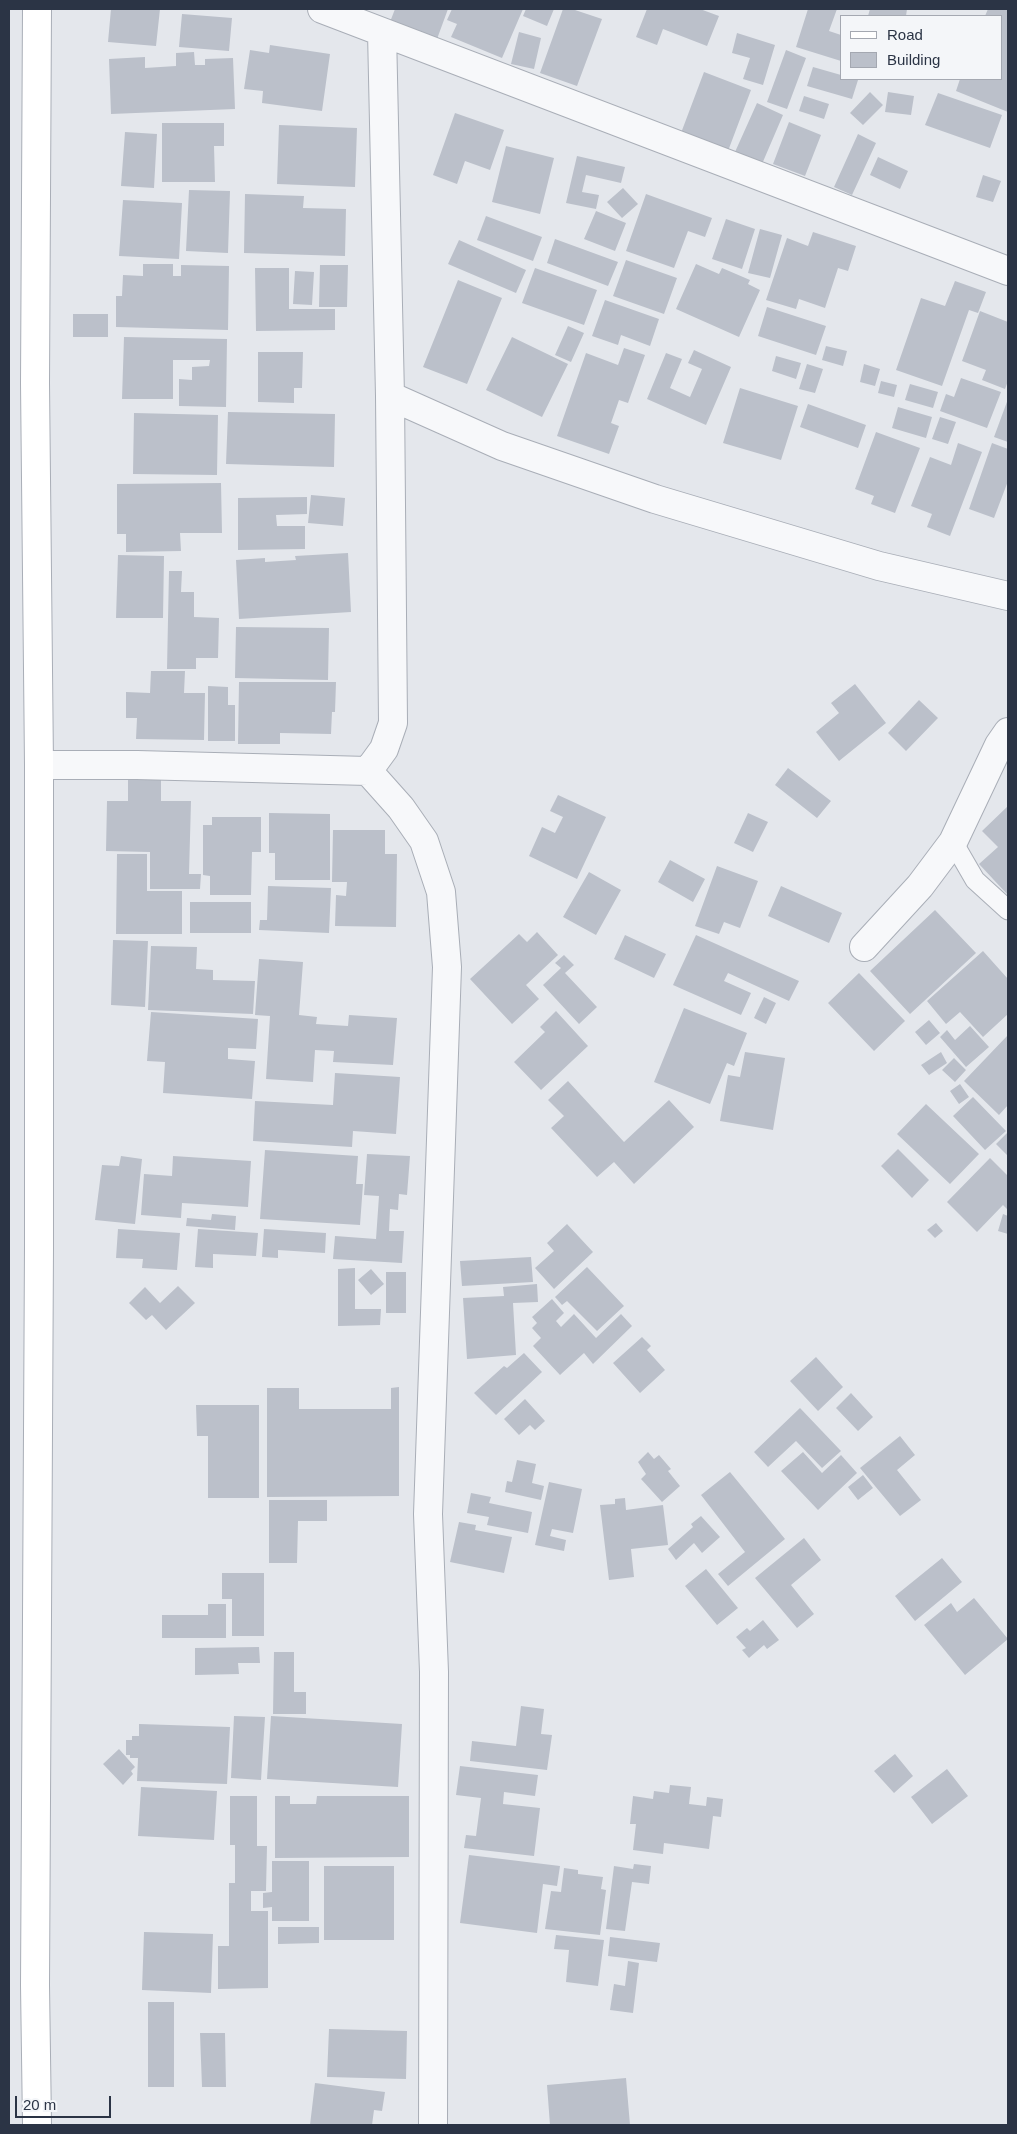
<!DOCTYPE html>
<html>
<head>
<meta charset="utf-8">
<style>
  body { margin:0 }
  #map { position:relative; width:1017px; height:2134px; overflow:hidden; background:#e4e7ec; font-family:Arial,sans-serif }
  canvas { display:block }
  .frame { position:absolute; inset:0; border:10px solid #2b3445; pointer-events:none }
  .legend { position:absolute; left:840px; top:15px; width:162px; height:65px; box-sizing:border-box; background:#f4f6f9; border:1px solid #a4a8b1; margin:0; padding:6px 9px; list-style:none; font-size:15px; color:#2b3445 }
  .legend li { display:flex; align-items:center; gap:10px; height:25px }
  .legend b { width:25px; border:1px solid #a4a8b1 }
  .scale { position:absolute; left:15px; top:2096px; width:96px; height:22px; box-sizing:border-box; border:2px solid #2b3445; border-top:0; padding-left:6px; font-size:15px; line-height:18px; white-space:nowrap; color:#2b3445; -webkit-text-stroke:4px #f4f6f9; paint-order:stroke }
</style>
</head>
<body>
<div id="map">
<canvas width="1017" height="2134"></canvas>
<div class="frame"></div>
<ul class="legend">
<li><b style="height:6px;background:#fff"></b>Road</li>
<li><b style="height:14px;background:#bbc0ca"></b>Building</li>
</ul>
<div class="scale">20 m</div>
</div>
<script>
const c = document.querySelector('canvas').getContext('2d');
c.lineJoin = 'round';
function paint(path, color) {
  c.fillStyle = color;
  c.fill(path, 'evenodd');
}
function trace(path, color, width, dash) {
  c.strokeStyle = color;
  c.lineWidth = width;
  c.lineCap = dash ? 'butt' : 'round';
  c.setLineDash(dash || []);
  c.stroke(path);
}
paint(new Path2D(`
  M111,9h49l-4,37 -48,-4z
  M395,9h53l-11,30 -47,-17z
  M452,9h71l-21,49 -51,-21 6,-13 -10,-4z
  M526,9h28l-7,17 -24,-10z
  M563,9h9l30,10 -25,67 -37,-13z
  M647,9h53l19,7 -12,30 -44,-17 -6,16 -21,-8z
  M808,9h29l-8,22 12,4v26l-45,-14z
  M870,9h37l-1,7h-38z
  M988,9h20v103l-52,-21 4,-12h41v-63h-16z
  M182,14l50,4 -3,33 -50,-4z
  M519,32l22,6 -7,31 -23,-5z
  M737,33l38,12 -12,40 -20,-6 7,-21 -18,-5z
  M270,45l60,9 -8,57 -60,-8 1,-12 -19,-2 6,-39 19,3z
  M786,50l20,8 -19,51 -20,-7z
  M194,52l1,13h10v-6l28,-1 2,51 -124,5 -2,-55 36,-2v11l31,-2v-13z
  M813,67l28,8v4l17,1 -6,19 -45,-13z
  M704,72l47,18 -23,61 -47,-18z
  M870,92l13,13 -20,20 -13,-12z
  M888,92l26,4 -3,19 -26,-3z
  M938,93l64,22 -12,33 -65,-23z
  M804,96l25,8 -5,15 -25,-8z
  M757,103l26,12 -21,49 -27,-12z
  M455,113l49,17 -14,40 -25,-9 -8,23 -24,-9z
  M789,122l32,13 -16,41 -32,-12z
  M162,123h62v23h-10l1,36h-53z
  M279,125l78,3 -2,59 -78,-3z
  M125,132l32,2 -3,54 -33,-2z
  M858,134l18,9 -24,52 -18,-8z
  M506,146l48,12 -14,56 -48,-12z
  M577,156l48,11 -4,16 -35,-8 -4,17 17,3 -3,14 -30,-6z
  M878,157l30,14 -8,18 -30,-14z
  M983,175l18,6 -8,21 -17,-5z
  M623,188l15,16 -16,14 -15,-16z
  M189,190l41,1 -2,62 -42,-2z
  M245,194l59,2 -1,12 43,1 -1,47 -101,-3z
  M646,194l66,24 -7,19 -17,-6 -14,37 -48,-17z
  M123,200l59,3 -3,56 -60,-3z
  M596,211l30,12 -11,28 -31,-12z
  M486,216l56,21 -9,24 -56,-21z
  M726,219l29,10 -13,40 -30,-10z
  M760,229l22,6 -12,43 -22,-5z
  M813,232l43,14 -8,25 -10,-3 -13,40 -26,-9 -3,10 -30,-9 21,-62 21,8z
  M555,239l63,23 -10,24 -61,-23z
  M459,240l67,30 -10,23 -68,-29z
  M626,260l51,18 -13,36 -51,-18z
  M143,264h30v12h8v-11l48,1 -1,64 -112,-3v-31h6l1,-21 20,1z
  M696,264l23,10 3,-6 28,12 -2,4 12,6 -21,47 -63,-28z
  M320,265h28l-1,42h-28z
  M255,268h34v41h46v21l-79,1z
  M535,268l62,22 -13,35 -62,-22z
  M295,271l19,1 -2,33 -19,-1z
  M458,280l44,18 -35,86 -44,-17z
  M955,281l31,11 -8,21 -9,-3 -27,76 -46,-16 25,-72 24,8z
  M605,300l54,19 -9,27 -29,-11 -3,10 -26,-9z
  M767,307l59,19 -10,29 -58,-19z
  M980,311l28,11v59l-3,8 -23,-9 4,-10 -24,-9z
  M73,314h35v23h-35z
  M568,326l16,7 -13,29 -16,-7z
  M124,337l103,2 -1,68 -47,-1v-27l13,1v-13l17,-1 1,-6h-37v39h-51z
  M512,337l56,27 -26,53 -56,-27z
  M826,346l21,5 -4,15 -21,-6z
  M624,348l21,7 -17,48 -9,-3 -8,23 8,3 -10,28 -52,-18 29,-83 32,12z
  M694,350l37,17 -25,58 -59,-26 19,-46 16,6 -12,29 20,9 12,-28 -14,-6z
  M258,352h45l-1,36h-8v15l-36,-1z
  M776,356l25,7 -5,16 -24,-8z
  M807,364l16,5 -8,24 -16,-4z
  M864,364l16,5 -5,17 -15,-4z
  M961,378l40,14 -14,36 -47,-17 6,-17 8,3z
  M881,381l16,4 -3,12 -16,-4z
  M910,384l28,8 -5,16 -28,-8z
  M740,388l58,18 -17,54 -58,-17z
  M1008,399v43l-14,-5z
  M808,404l58,21 -8,23 -58,-21z
  M898,407l34,10 -6,21 -34,-10z
  M228,412l107,2 -1,53 -108,-3z
  M134,413l84,2 -1,60 -84,-1z
  M940,417l16,5 -8,22 -16,-5z
  M876,432l44,16 -25,65 -24,-9 3,-8 -19,-7z
  M958,443l24,9 -32,84 -23,-9 5,-13 -21,-8 19,-49 21,8z
  M992,443l16,6v32l-14,37 -25,-9z
  M221,483l1,50h-42l1,18 -55,1v-18h-9v-50z
  M311,495l34,3 -2,28 -35,-3z
  M307,497v17l-31,1 1,11h28v23l-67,1v-52z
  M348,553l3,59 -112,7 -3,-59 29,-2v4l31,-2 -1,-4z
  M118,555l46,1 -1,62h-47z
  M169,571h13l-1,21h13v25l25,1 -1,40h-22v11h-29z
  M236,627l93,1 -1,52 -93,-2z
  M151,671h34l-1,22h21l-1,47 -68,-1 1,-21h-11v-26l24,1z
  M239,682h97l-1,30h-3l-1,22 -51,-1v11h-42z
  M855,684l31,39 -47,38 -23,-29 23,-19 -8,-10z
  M208,686l20,1v18h7v36h-27z
  M919,700l19,18 -32,33 -18,-18z
  M788,768l43,33 -14,17 -42,-33z
  M128,778h33v23h30l-2,73h12l-1,15h-50v-37l-44,-1 1,-50h21z
  M558,795l48,22 -29,62 -48,-23 13,-29 13,6 8,-16 -13,-6z
  M1008,806v87l-1,1 -28,-30 19,-17 -16,-16z
  M269,813l61,1v66h-55v-27h-6z
  M748,813l20,9 -15,30 -19,-9z
  M212,817h49v35h-9l-1,43h-41v-19l-7,-1v-50h9z
  M333,830h52v24h12l-1,73 -61,-1 1,-31 10,1 1,-14h-15z
  M117,854h30v37h35v43h-66z
  M670,860l35,19 -12,23 -35,-20z
  M717,866l41,15 -18,47 -16,-6 -5,12 -24,-8z
  M589,872l32,18 -25,45 -33,-18z
  M268,886l63,2 -2,45 -70,-3 1,-10h7z
  M781,886l61,27 -13,30 -61,-27z
  M190,902h61v31h-61z
  M935,910l41,43 -66,61 -40,-43z
  M537,932l21,23 -32,30 13,14 -27,25 -42,-45 49,-45 8,8z
  M625,935l41,19 -12,24 -40,-19z
  M696,935l103,46 -10,20 -61,-28 -4,8 27,12 -10,22 -68,-30z
  M113,940l35,1 -3,66 -34,-2z
  M151,946l46,1 -1,22 17,1v10l42,1 -2,33 -105,-4z
  M983,951l25,28v35l-25,23 -23,-25 -14,12 -19,-23z
  M564,955l10,10 -9,8 32,34 -18,17 -36,-39 18,-17 -6,-5z
  M259,959l44,3 -4,53 18,2 -1,7 32,2 1,-11 48,3 -4,47 -60,-3 1,-11 -19,-1 -2,32 -47,-3 4,-63 -15,-1z
  M859,973l46,48 -31,30 -46,-48z
  M764,997l12,6 -10,21 -12,-6z
  M684,1008l63,25 -13,33 -7,-3 -17,41 -56,-22z
  M556,1011l32,35 -47,44 -27,-28 31,-30 -5,-5z
  M151,1012l107,7 -2,30 -28,-1v11l27,2 -3,38 -89,-6 2,-31 -18,-1z
  M929,1020l11,13 -14,12 -11,-13z
  M970,1026l19,21 -23,20 -26,-30 7,-7 8,10z
  M1008,1035v70l-9,10 -35,-34z
  M745,1052l40,6 -12,72 -53,-9 8,-46 12,2z
  M941,1052l6,11 -18,12 -8,-10z
  M954,1058l12,12 -11,12 -13,-12z
  M335,1073l65,4 -4,57 -43,-3 -1,16 -99,-6 2,-40 78,4z
  M568,1081l56,61 45,-42 25,27 -60,57 -20,-22 -17,15 -46,-49 13,-12 -16,-16z
  M960,1084l9,13 -10,7 -9,-13z
  M973,1097l33,34 -21,19 -32,-34z
  M926,1104l53,50 -29,30 -53,-50z
  M1008,1132v24l-12,-12z
  M898,1149l31,31 -17,18 -31,-32z
  M265,1150l93,6 -2,28h7l-3,41 -100,-6z
  M367,1154l43,2 -3,39 -8,-1 -1,16 -8,-1 -1,22h15l-2,32 -69,-4 2,-23 41,3 3,-43 -15,-1z
  M121,1156l21,3 -7,65 -40,-4 7,-55 17,1z
  M173,1156l78,5 -3,46 -66,-4 -1,15 -40,-3 3,-41 28,2z
  M990,1158l18,18v34l-5,-5 -26,27 -30,-30z
  M212,1214l24,2 -1,14 -49,-4 1,-8 24,2z
  M1003,1214l5,2v18l-10,-3z
  M936,1223l7,8 -8,7 -8,-8z
  M567,1224l26,28 -39,37 -19,-21 19,-17 -7,-8z
  M118,1229l62,4 -3,37 -35,-2 1,-9 -27,-1z
  M198,1229l60,4 -2,23 -43,-2v14l-18,-1z
  M264,1229l62,4 -1,20 -47,-3v8l-16,-1z
  M531,1257l2,25 -71,4 -2,-25z
  M587,1267l37,39 -27,25 -30,-30 -5,4 -7,-8z
  M355,1268v41h26l-1,16 -42,1v-57z
  M371,1269l13,15 -13,11 -13,-15z
  M386,1272h20v41h-20z
  M537,1284l1,18 -25,1 3,52 -49,4 -4,-61 41,-2 -1,-9z
  M178,1286l17,17 -29,27 -14,-15 -6,5 -17,-17 16,-16 15,16z
  M552,1299l12,14 -8,8 5,6 13,-13 22,24 25,-24 11,12 -39,38 -9,-11 -24,22 -27,-29 8,-8 -9,-10 5,-5 -5,-6z
  M642,1337l9,9 -4,4 18,20 -25,23 -27,-30z
  M524,1353l18,19 -46,43 -22,-22 30,-27 3,2z
  M816,1357l27,30 -25,24 -28,-30z
  M399,1387v109l-132,1v-109h32v21h92v-21z
  M851,1393l22,24 -15,14 -22,-23z
  M525,1399l20,22 -10,9 -5,-5 -11,10 -15,-16z
  M196,1405h63v93h-51v-62h-11z
  M800,1408l41,43 -19,17 -26,-27 -28,26 -14,-15z
  M900,1436l15,19 -18,15 24,30 -21,16 -40,-48z
  M648,1452l6,7 5,-4 12,14 -3,2 12,15 -18,16 -21,-23 5,-5 -8,-12z
  M803,1452l19,21 19,-18 16,18 -39,37 -37,-39z
  M517,1460l19,4 -4,19 12,3 -3,14 -36,-8 2,-11 5,1z
  M730,1472l55,67 -57,47 -10,-12 27,-22 -44,-57z
  M863,1475l10,13 -15,12 -10,-13z
  M549,1482l33,7 -9,44 -21,-4 -2,7 16,4 -2,11 -29,-6z
  M471,1493l20,4 -2,6 43,9 -4,21 -41,-8 2,-8 -22,-4z
  M625,1498l1,12 37,-5 5,40 -37,4 3,28 -25,3 -9,-75 15,-1v-5z
  M269,1500h58v21h-29l-1,42h-28z
  M701,1516l19,21 -18,16 -8,-10 -18,17 -8,-11 25,-22 -2,-3z
  M459,1522l17,3 -1,5 37,7 -8,36 -54,-11z
  M804,1538l17,22 -30,25 23,29 -17,14 -42,-50z
  M942,1558l20,24 -47,39 -20,-25z
  M706,1569l32,39 -21,17 -32,-39z
  M222,1573h42v63h-32v-37h-10z
  M974,1598l34,41 -43,36 -41,-50 27,-22 6,9z
  M208,1604h18v34h-64v-23h46z
  M763,1620l16,20 -12,9 -3,-4 -15,13 -7,-8 4,-2 -10,-11 11,-9 3,3z
  M259,1647l1,16h-22l1,11 -44,1v-27z
  M274,1652h20v40h12v22h-33z
  M521,1706l23,3 -3,25 11,1 -5,35 -77,-9 2,-20 44,5z
  M234,1716l31,1 -4,63 -30,-2z
  M271,1716l131,8 -4,63 -131,-8z
  M139,1724l91,3 -3,57 -90,-3 1,-23h-8v-3h-4v-15h6v-4h7z
  M119,1749l16,18 -4,4 2,3 -10,11 -20,-21z
  M895,1754l18,22 -19,17 -20,-22z
  M460,1766l78,9 -3,21 -31,-4 -1,12 37,4 -6,48 -70,-8 2,-13 10,1 5,-38 -25,-3z
  M947,1769l21,27 -36,28 -21,-27z
  M670,1785l21,2 -2,17 17,2 1,-9 16,2 -2,18 -8,-1 -4,33 -45,-6 -1,11 -30,-4 3,-26h-6l3,-28 20,3 1,-8 15,2z
  M141,1787l76,4 -3,49 -76,-4z
  M230,1796h27v50h10l-1,45h-15v20h17v77l-50,1v-43h11v-63h6v-38h-5z
  M275,1796h15v8h26l1,-8h92v61l-134,1z
  M469,1855l91,11 -3,20 -14,-2 -6,49 -77,-10z
  M272,1861h37v60h-37v-14l-9,1v-15l9,-1z
  M634,1864l17,2 -2,18 -17,-2 -7,49 -19,-2 8,-63 19,3z
  M324,1866h70v74h-70z
  M564,1868l14,2v4l25,3 -2,12 5,1 -6,45 -55,-6 6,-38 10,1z
  M278,1927h41v16l-41,1z
  M144,1932l69,2 -2,59 -69,-3z
  M556,1935l48,5 -6,46 -32,-4 3,-32 -15,-1z
  M610,1937l50,6 -3,19 -49,-6z
  M628,1961l11,2 -6,50 -23,-3 4,-26 11,2z
  M148,2002h26v85h-26z
  M329,2029l78,2 -1,48 -79,-2z
  M200,2033h25l1,54h-24z
  M626,2078l4,47h-80l-3,-40z
  M315,2083l70,9 -3,19 -8,-1 -2,15h-62z`), '#bbc0ca');
const lane = new Path2D(`
  M953,842l22,38 33,30`);
const street = new Path2D(`
  M322,9l686,262
  M390,396l112,50 153,53 224,67 129,30
  M39,765h98l231,6 16,-22 9,-26 -3,-327 -8,-364
  M368,771l33,37 23,33 17,51 6,75 -19,547 6,158 -1,453
  M864,947l56,-61 33,-44 46,-97 9,-13`);
const secondary = new Path2D(`
  M37,2125l-2,-140 4,-738v-482l-4,-382 2,-374`);
trace(lane, '#a9aeb7', 21);
trace(street, '#a9aeb7', 30);
trace(secondary, '#a9aeb7', 30);
trace(lane, '#f7f8fa', 19);
trace(street, '#f7f8fa', 28);
trace(secondary, '#fff', 28);
</script>
</body>
</html>
